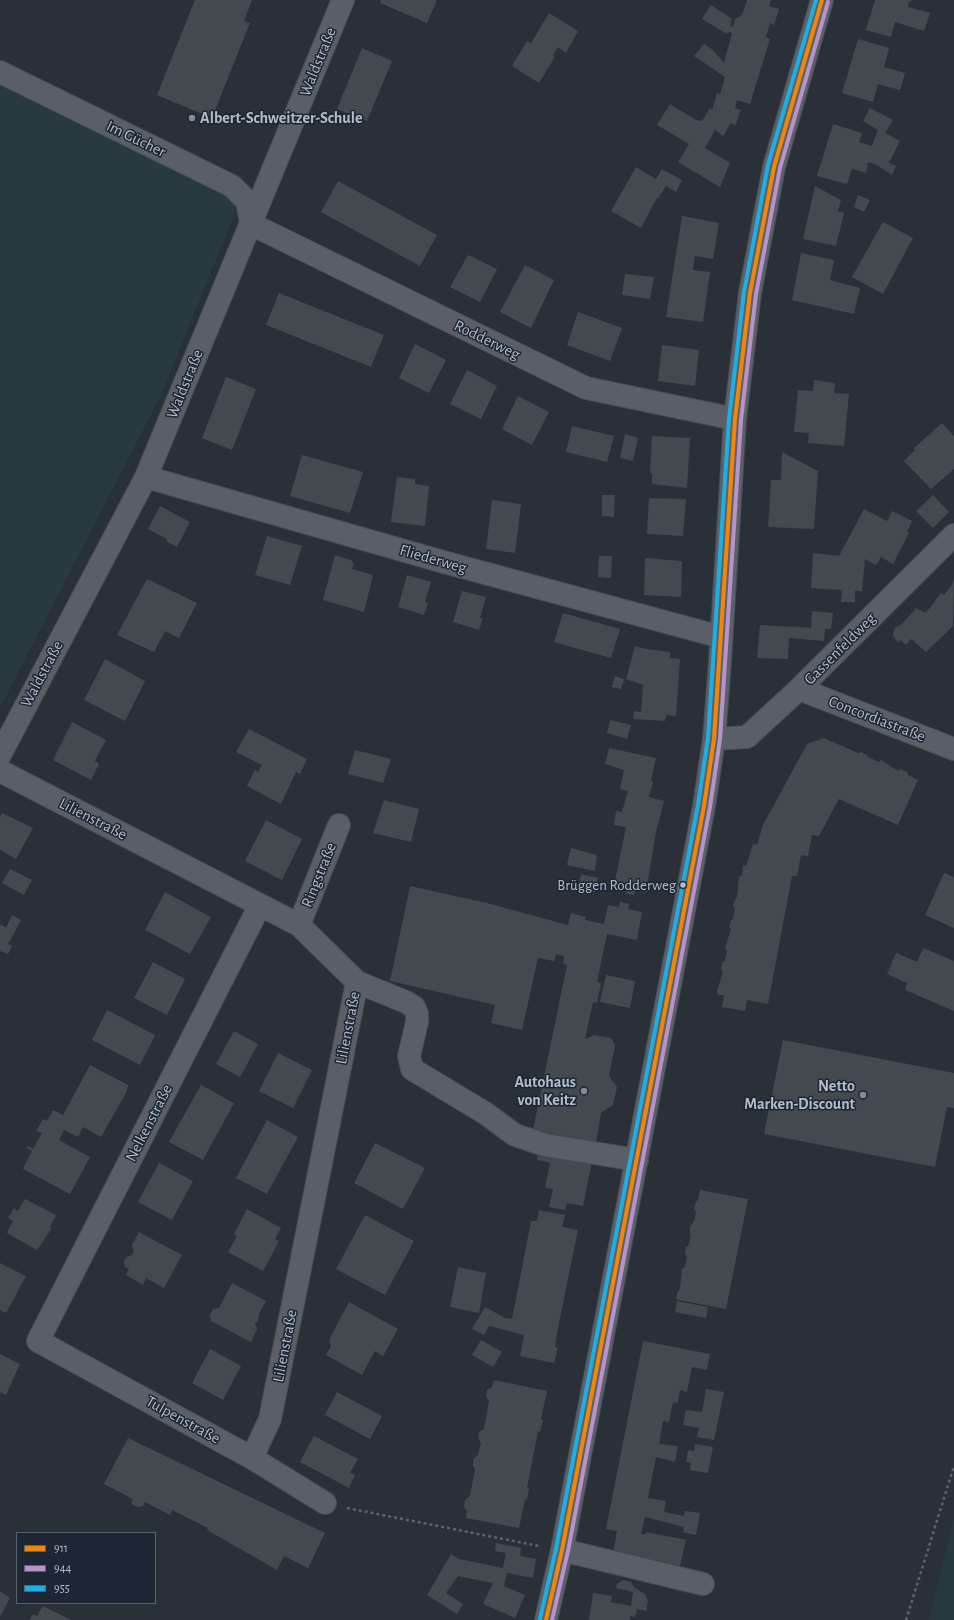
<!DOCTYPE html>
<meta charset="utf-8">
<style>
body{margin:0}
#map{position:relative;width:954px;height:1620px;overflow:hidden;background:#2a3038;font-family:"Alegreya Sans",sans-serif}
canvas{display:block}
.legend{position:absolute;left:16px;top:1532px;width:140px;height:72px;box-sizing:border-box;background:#1d2633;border:1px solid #59626f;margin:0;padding:5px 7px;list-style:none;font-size:12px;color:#b4bcc9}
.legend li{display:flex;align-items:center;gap:8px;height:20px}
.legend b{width:20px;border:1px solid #59626f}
</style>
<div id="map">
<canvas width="954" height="1620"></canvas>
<ul class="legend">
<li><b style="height:5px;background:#f08706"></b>911</li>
<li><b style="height:5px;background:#b792cd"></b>944</li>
<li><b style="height:5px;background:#1cafe6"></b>955</li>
</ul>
</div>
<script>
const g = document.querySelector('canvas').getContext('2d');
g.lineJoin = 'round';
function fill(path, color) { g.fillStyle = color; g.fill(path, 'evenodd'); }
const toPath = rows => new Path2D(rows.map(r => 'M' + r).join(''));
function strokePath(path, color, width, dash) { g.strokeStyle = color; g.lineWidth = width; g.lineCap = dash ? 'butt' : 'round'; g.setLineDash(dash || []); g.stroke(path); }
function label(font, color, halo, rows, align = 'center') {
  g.font = font + ' "Alegreya Sans",sans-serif'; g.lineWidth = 3; g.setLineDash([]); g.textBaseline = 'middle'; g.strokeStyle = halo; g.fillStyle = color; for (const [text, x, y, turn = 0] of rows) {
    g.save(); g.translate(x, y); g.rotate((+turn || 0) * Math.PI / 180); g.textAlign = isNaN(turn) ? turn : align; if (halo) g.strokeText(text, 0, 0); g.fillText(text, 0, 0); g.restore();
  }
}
fill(toPath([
 [0,82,223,190,234,203,235,213,161,395,0,708],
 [954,1518,954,1620,929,1620]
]), '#273a3e');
fill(toPath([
 [195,0,252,0,244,21,250,23,212,118,157,95],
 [381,0,437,0,427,23,380,3],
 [747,0,771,0,769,6,779,9,774,25,770,23,766,37,770,39,750,104,737,100,735,108,741,110,735,126,731,123,723,136,715,130,705,148,730,163,720,187,678,162,689,144,657,125,670,104,696,120,702,121,710,108,712,110,717,93,720,94,725,77,694,56,704,44,713,50,724,63,732,33,728,32,727,34,702,19,711,5,732,19,730,26,733,27,735,19,742,15],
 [875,0,913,0,909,2,908,7,930,13,924,31,895,22,891,37,866,30],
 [549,13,578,31,566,53,558,47,553,56,555,57,539,83,512,66,527,41,531,43],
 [858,39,889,48,884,67,905,73,900,90,878,84,873,102,842,93],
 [362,48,392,61,367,121,337,109],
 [870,108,893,120,885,133,900,141,889,163,896,166,892,175,877,165,868,162,866,173,852,169,847,184,817,176,833,124,862,133,859,142,872,146,878,130,863,121],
 [636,167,656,179,662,169,682,180,676,192,666,186,658,199,657,198,641,228,611,211],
 [338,181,437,235,420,266,321,212],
 [815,186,841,200,838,211,844,213,836,246,803,239],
 [858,195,870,200,864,212,854,207],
 [682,216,719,223,713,259,695,256,693,270,710,272,703,322,666,317],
 [883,222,913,238,883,294,852,277],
 [801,253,834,260,830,280,860,288,854,314,792,300],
 [468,255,497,269,480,302,450,287],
 [525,265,554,280,531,328,500,312],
 [625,274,654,277,650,299,622,295],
 [279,293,384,335,371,367,266,325],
 [578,312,622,328,610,361,567,345],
 [415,344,446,360,429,393,399,378],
 [662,345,699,350,695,386,658,381],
 [467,370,497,386,481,419,450,404],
 [226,377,256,389,232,450,202,438],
 [814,380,835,383,834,393,849,394,844,446,808,443,809,433,794,432,798,390,813,391],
 [518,396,549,412,532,445,502,429],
 [942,423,954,436,954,469,931,489,904,461,915,450,914,448],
 [572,426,614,436,607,462,566,452],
 [625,434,638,438,633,461,620,458],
 [652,436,690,438,687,488,652,484,652,473,650,473],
 [782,452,818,471,814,529,768,527,771,480,781,480],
 [302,455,363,472,350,513,290,496],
 [397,477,415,479,415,484,429,486,425,526,391,522],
 [602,495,615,495,614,517,602,516],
 [933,495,949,512,933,528,916,511],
 [649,498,686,499,683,536,647,534],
 [492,500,521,504,515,553,486,549],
 [160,506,190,522,177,547,166,541,167,539,148,529],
 [864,509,887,521,892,511,912,521,907,532,909,533,893,564,881,557,876,565,865,559,862,591,855,591,855,602,841,602,842,590,811,588,813,553,839,556],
 [267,536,302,546,290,585,255,575],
 [335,555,351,560,354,564,352,569,373,575,364,612,323,600],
 [599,556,612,556,611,578,598,577],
 [645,558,682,561,681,597,644,595],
 [407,575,431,582,425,602,428,603,424,615,398,607],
 [954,577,953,626,926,652,911,639,906,645,900,640,898,642,893,636,894,629,897,626,901,625,916,608,926,613,941,593,944,595,952,585],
 [147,579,197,603,179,638,165,631,154,652,117,635],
 [462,591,486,597,480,618,483,618,479,630,453,622],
 [812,611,833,613,831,629,825,629,824,641,789,638,788,659,757,658,760,625,811,628],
 [563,613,620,629,611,658,554,642],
 [635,646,646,649,670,652,670,658,680,659,676,716,666,715,665,721,633,719,634,711,641,712,643,685,626,679],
 [105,659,145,681,125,721,84,700],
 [615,676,624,679,621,689,612,687],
 [610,720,631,725,627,739,607,733],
 [72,722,106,740,95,761,99,764,91,780,53,760],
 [249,729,307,759,300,774,296,772,281,804,247,786,255,770,258,772,262,765,236,752],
 [824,738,858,753,861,752,867,755,868,757,879,762,881,760,898,771,900,769,907,772,908,775,918,780,898,825,839,799,819,836,812,835,808,856,801,855,797,876,792,876,768,1004,747,1000,745,1011,722,1007,724,995,718,995,717,991,723,972,721,970,722,963,725,961,727,950,725,948,731,929,729,927,731,920,733,919,735,908,733,906,735,899,737,897,739,877,742,875,743,865,746,866,753,844,757,845,763,825,807,744],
 [609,748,656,758,651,780,653,782,649,797,664,801,656,832,646,892,635,890,634,895,626,894,627,888,614,886,626,827,614,825,616,811,622,812,628,791,620,789,624,770,605,764],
 [355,750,391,759,383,783,348,774],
 [384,800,419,809,411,842,373,833],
 [2,813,33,828,16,859,0,850,0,817],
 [266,820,302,839,282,880,245,861],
 [571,848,597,855,595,871,567,865],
 [10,869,32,880,24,895,2,883],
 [944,873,954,877,954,928,925,915],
 [581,874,598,878,595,892,578,888],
 [410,886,487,903,568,925,571,913,586,917,585,920,604,924,608,905,619,907,620,902,629,904,628,909,642,912,637,940,607,934,597,982,601,983,597,1003,593,1002,585,1039,594,1035,611,1038,615,1045,609,1076,617,1087,613,1105,601,1113,596,1143,533,1130,567,965,563,964,564,956,556,954,554,961,538,958,522,1030,491,1023,495,1005,390,981],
 [165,892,211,917,190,954,145,930],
 [12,915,21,920,8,944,12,946,8,954,0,951,0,924,6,928],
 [923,948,954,961,954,1011,905,990,907,983,887,974,896,953,917,962],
 [153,962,185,979,167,1015,134,998],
 [606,975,635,981,630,1008,600,1002],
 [107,1010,155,1035,140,1065,92,1040],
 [234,1031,258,1044,240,1077,216,1064],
 [783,1040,954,1073,954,1108,947,1107,935,1167,764,1134],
 [278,1053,312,1070,293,1108,259,1091],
 [90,1065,128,1085,127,1091,101,1137,83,1127,78,1137,64,1130,59,1140,90,1157,70,1194,23,1169,32,1151,27,1148,28,1146,33,1149,42,1133,36,1131,43,1119,47,1121,53,1110,63,1115],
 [201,1085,234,1103,203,1160,169,1142],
 [267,1120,298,1137,267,1194,236,1178],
 [375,1143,425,1168,403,1209,354,1183],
 [538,1151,592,1162,583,1206,567,1203,565,1210,549,1207,553,1189,545,1188,550,1163,537,1160],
 [159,1163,193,1181,172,1220,138,1202],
 [700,1190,748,1199,726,1309,678,1300,676,1298,678,1291,680,1289,682,1269,685,1267,687,1256,685,1254,686,1247,689,1245,691,1234,690,1234,690,1226,694,1222,696,1212,694,1209,695,1203,698,1200],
 [25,1199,56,1215,50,1227,52,1228,37,1250,7,1233,13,1221,8,1218,14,1208,18,1211],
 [247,1209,281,1228,275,1239,279,1241,263,1271,228,1252,237,1236,234,1234],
 [539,1210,565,1215,562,1227,578,1230,558,1328,555,1347,558,1348,554,1363,520,1356,524,1335,489,1326,484,1335,472,1329,485,1307,505,1318,512,1319,531,1221,537,1221],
 [365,1215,414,1241,385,1295,336,1269],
 [139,1232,182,1255,164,1288,146,1278,143,1285,126,1275,129,1269,125,1267,124,1261,126,1257,132,1255,134,1251,132,1245],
 [0,1263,26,1276,6,1313,0,1310],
 [458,1267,486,1273,479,1313,450,1307],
 [232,1283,266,1301,259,1314,258,1322,255,1322,257,1329,251,1342,211,1321,210,1315,213,1309,219,1308],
 [677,1301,708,1307,706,1318,675,1312],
 [349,1302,398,1329,383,1356,375,1351,362,1375,326,1355,331,1346,329,1340],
 [481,1340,502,1352,493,1367,472,1355],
 [643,1341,710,1354,707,1370,692,1367,687,1392,680,1390,678,1403,673,1402,669,1422,663,1421,659,1444,678,1446,675,1462,656,1457,648,1498,666,1501,664,1512,684,1516,685,1511,700,1513,696,1535,683,1532,684,1527,645,1517,641,1534,646,1534,646,1532,686,1540,680,1566,613,1553,617,1531,606,1529],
 [210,1349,241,1366,223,1400,192,1383],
 [0,1354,20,1364,6,1395,0,1392],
 [494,1380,547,1391,541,1419,543,1420,540,1432,538,1431,527,1488,529,1488,527,1500,525,1499,519,1528,466,1518,467,1511,464,1507,465,1500,470,1496,475,1469,473,1466,473,1459,478,1455,481,1443,478,1438,479,1432,484,1429,489,1401,486,1397,487,1390,492,1387],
 [706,1389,724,1392,714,1440,697,1437,699,1428,683,1425,686,1410,702,1412],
 [337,1392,382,1416,370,1439,325,1415],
 [314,1436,358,1459,350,1473,355,1475,349,1488,300,1462],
 [128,1438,325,1533,308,1568,284,1556,277,1570,207,1530,208,1528,172,1510,170,1515,145,1502,143,1506,138,1507,131,1504,133,1499,104,1484],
 [695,1444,713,1447,708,1473,690,1470,691,1463,686,1462,688,1450,694,1451],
 [496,1543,521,1548,520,1556,536,1559,533,1578,507,1573,504,1586,525,1595,515,1618,483,1604,493,1583,458,1576,446,1593,463,1604,457,1614,427,1595,451,1554,459,1559,503,1568,506,1553,495,1551],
 [623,1580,631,1582,635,1588,645,1594,648,1601,646,1611,637,1609,635,1617,630,1616,630,1620,589,1620,593,1593,612,1596,611,1602,631,1606,633,1592,616,1588,617,1584],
 [0,1591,10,1598,0,1617],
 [43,1606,71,1620,29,1620,33,1614,37,1616]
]), '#444950');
const minor = toPath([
 [0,72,232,186,247,201,251,224,586,388,735,419],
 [146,477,440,561,721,637],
 [799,689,954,749],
 [714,739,747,737,799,689,954,535],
 [0,755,146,477,343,0],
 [0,771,299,925,357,982,406,1002,414,1007,417,1014,417,1022,409,1056,412,1069,485,1113,515,1135,545,1145,637,1160],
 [260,905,38,1341,252,1458,325,1503],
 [299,925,339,825],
 [252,1458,270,1419,357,982],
 [562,1550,703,1584]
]);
const major = toPath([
 [546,1620,562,1550,704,806,714,739,720,661,735,419,750,293,774,167,822,0]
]);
strokePath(minor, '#484c53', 24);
strokePath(major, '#484c55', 24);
strokePath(toPath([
 [347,1508,539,1546],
 [906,1620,954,1466]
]), '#5d636a', 2.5, [3, 3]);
strokePath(minor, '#5a5e66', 22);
strokePath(major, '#5c6168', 22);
strokePath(toPath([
 [546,1620,562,1550,704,806,714,739,735,419,750,293,774,167,822,0]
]), '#f08706', 4);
strokePath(toPath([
 [552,1620,568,1551,710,807,720,739,741,420,756,294,780,168,828,2]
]), '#b792cd', 4);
strokePath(toPath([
 [540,1619,556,1549,698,805,708,738,729,419,744,292,768,165,816,0]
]), '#1cafe6', 4);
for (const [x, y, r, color] of [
 [192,118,4,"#848b96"],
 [683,885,3.5,"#b4bcc9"],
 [584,1091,4,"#848b96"],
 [863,1095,4,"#848b96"]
]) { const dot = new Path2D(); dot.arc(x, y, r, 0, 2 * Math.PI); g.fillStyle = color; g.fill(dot); strokePath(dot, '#1d2633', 1.5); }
label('15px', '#b4bcc9', '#1d2633', [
 ["Brüggen Rodderweg",676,885]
], 'right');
label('16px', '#b4bcc9', '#1d2633', [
 ["Waldstraße",318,62,-68],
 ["Im Gücher",136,139,26],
 ["Rodderweg",487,340,26],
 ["Waldstraße",185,384,-68],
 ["Fliederweg",433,559,16],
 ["Gassenfeldweg",840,649,-45],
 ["Waldstraße",42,674,-62],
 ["Concordiastraße",877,719,21],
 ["Lilienstraße",93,819,27],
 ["Ringstraße",319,875,-68],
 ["Lilienstraße",348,1028,-79],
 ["Nelkenstraße",149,1123,-63],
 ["Lilienstraße",285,1346,-79],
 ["Tulpenstraße",183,1420,29]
]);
label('bold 16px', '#b4bcc9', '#1d2633', [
 ["Albert-Schweitzer-Schule",200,118,"left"],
 ["Autohaus",576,1082],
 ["von Keitz",576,1100],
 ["Netto",855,1086],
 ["Marken-Discount",855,1104]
], 'right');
</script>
